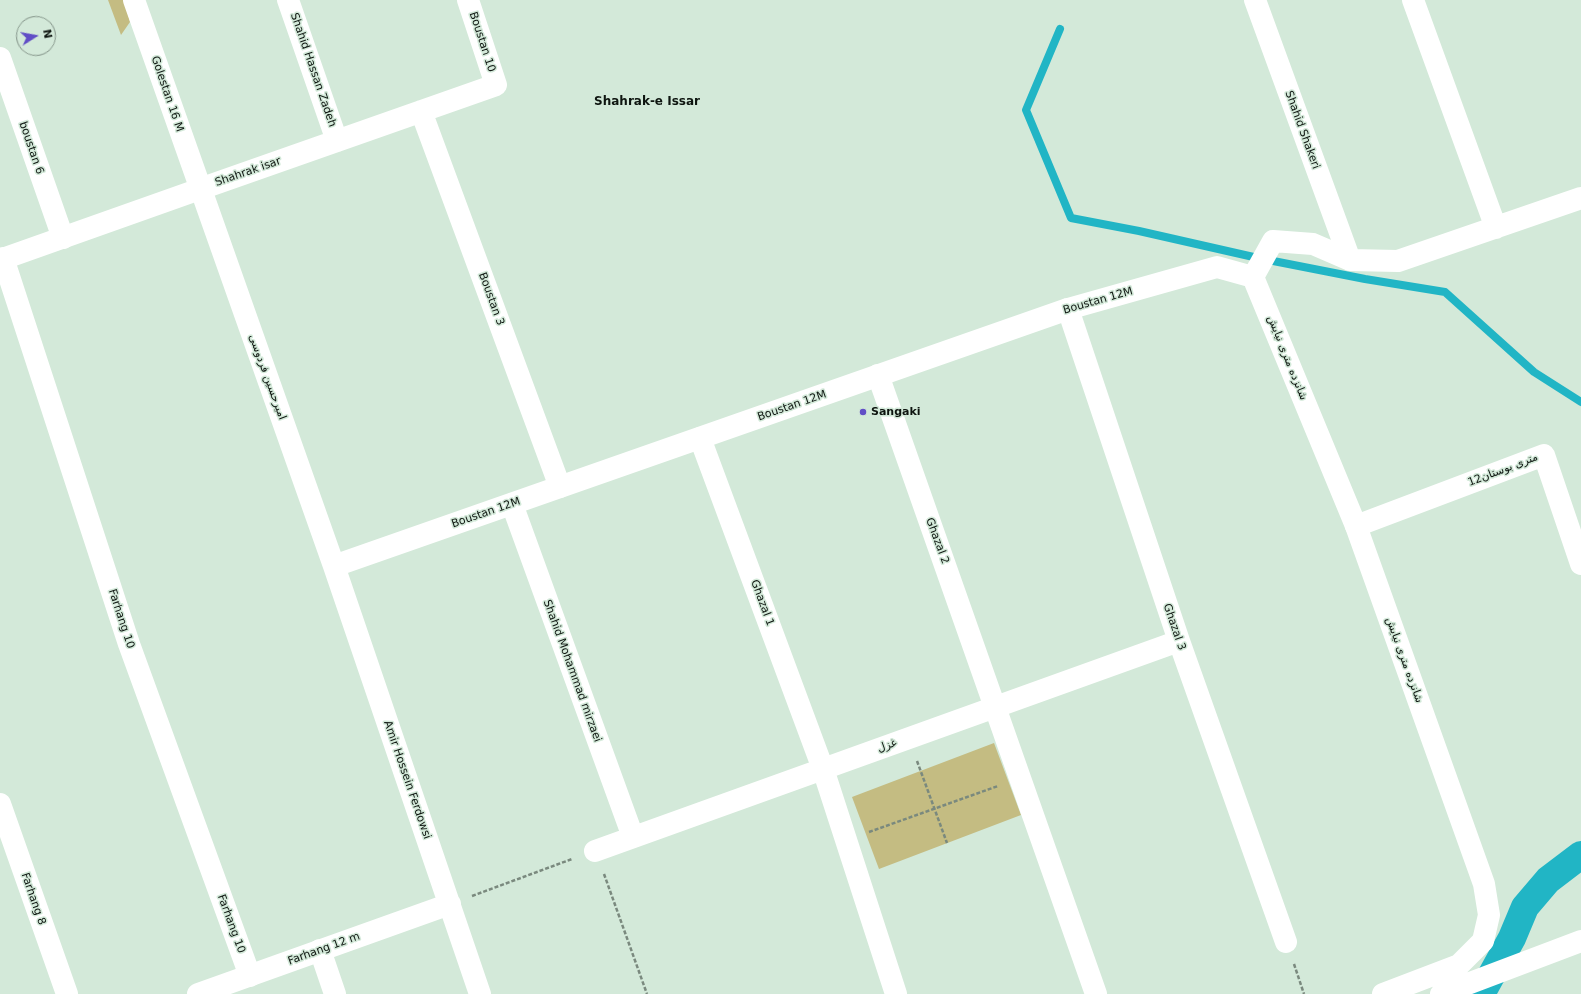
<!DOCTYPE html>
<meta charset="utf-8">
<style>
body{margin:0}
#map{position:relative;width:1581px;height:994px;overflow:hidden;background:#d3e9d9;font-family:"DejaVu Sans",sans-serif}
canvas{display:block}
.north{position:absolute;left:16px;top:16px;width:40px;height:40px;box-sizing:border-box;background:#d3e9d9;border:1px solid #849489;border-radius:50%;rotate:79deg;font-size:11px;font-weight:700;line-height:16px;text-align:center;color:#0e1510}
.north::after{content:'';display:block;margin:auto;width:14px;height:18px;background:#614ec6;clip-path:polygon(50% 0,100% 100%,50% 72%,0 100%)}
</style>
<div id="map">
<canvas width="1581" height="994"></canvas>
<div class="north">N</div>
</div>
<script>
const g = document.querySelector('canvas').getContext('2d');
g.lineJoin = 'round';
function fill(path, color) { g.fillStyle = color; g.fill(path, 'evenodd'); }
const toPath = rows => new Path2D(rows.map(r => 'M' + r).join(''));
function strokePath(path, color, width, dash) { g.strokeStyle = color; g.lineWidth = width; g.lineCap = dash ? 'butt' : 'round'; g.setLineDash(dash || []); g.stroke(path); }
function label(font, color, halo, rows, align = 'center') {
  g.font = font + ' "DejaVu Sans",Vazirmatn,sans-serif'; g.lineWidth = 3; g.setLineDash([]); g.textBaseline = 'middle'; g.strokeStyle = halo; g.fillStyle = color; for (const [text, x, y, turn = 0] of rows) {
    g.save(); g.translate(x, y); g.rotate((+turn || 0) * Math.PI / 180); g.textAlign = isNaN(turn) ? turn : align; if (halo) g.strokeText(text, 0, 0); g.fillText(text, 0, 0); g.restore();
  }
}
fill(toPath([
 [108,0,125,0,130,22,121,35],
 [994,743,1021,815,879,869,852,797]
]), '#c4bc82');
strokePath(toPath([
 [1060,29,1026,110,1071,218,1139,231,1258,258,1365,279,1445,292,1534,372,1581,402]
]), '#21b5c5', 8);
strokePath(toPath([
 [1481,994,1512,938,1525,907,1548,880,1581,855]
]), '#21b5c5', 28);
strokePath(toPath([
 [917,761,947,843],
 [869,832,998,786],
 [604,874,647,994],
 [472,896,572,859],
 [1294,964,1304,994]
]), '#7a897e', 2.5, [4, 2]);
strokePath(toPath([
 [288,0,337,141],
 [1255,0,1350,260],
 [1413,0,1496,228],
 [0,58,63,238],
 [421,111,560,487],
 [200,189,496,85,468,0],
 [3,258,129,644,250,976],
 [1253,277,1273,241,1313,244,1350,260,1398,261,1581,198],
 [1068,309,1179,641,1286,942],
 [878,375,1096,994],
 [700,438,823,769,896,994],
 [512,504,633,837],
 [1356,526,1544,455,1581,564],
 [0,804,67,994],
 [595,851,1179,641],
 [320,950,335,994]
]), '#fff', 22);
strokePath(toPath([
 [134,0,334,566,480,994],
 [0,260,200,189],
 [334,566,1068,309,1217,267,1253,277,1356,526,1484,884,1489,915,1483,941,1459,965,1383,994],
 [198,994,450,904],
 [1441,994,1581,941]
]), '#fff', 22);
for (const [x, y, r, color] of [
 [863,412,4,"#614ec6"]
]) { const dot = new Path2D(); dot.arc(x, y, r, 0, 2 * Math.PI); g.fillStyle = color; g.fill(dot); strokePath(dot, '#d3e9d9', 1.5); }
label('11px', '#0e1510', '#d3e9d9', [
 ["Boustan 10",482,42,72],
 ["Shahid Hassan Zadeh",313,70,71],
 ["Golestan 16 M",167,94,71],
 ["Shahid Shakeri",1302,130,70],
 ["boustan 6",31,148,71],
 ["Shahrak isar",248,172,-19],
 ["Boustan 3",491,299,70],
 ["Boustan 12M",1098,301,-16],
 ["شانزده متری نیایش",1287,358,68],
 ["امیرحسین فردوسی",267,377,70],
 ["Boustan 12M",792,406,-19],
 ["12متری بوستان",1503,470,-21],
 ["Boustan 12M",486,513,-19],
 ["Ghazal 2",937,541,70],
 ["Ghazal 1",762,603,70],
 ["Farhang 10",121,619,72],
 ["Ghazal 3",1174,627,71],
 ["شانزده متری نیایش",1404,660,70],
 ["Shahid Mohammad mirzaei",572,671,70],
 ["غزل",887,746,-20],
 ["Amir Hossein Ferdowsi",407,780,71],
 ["Farhang 8",33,899,71],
 ["Farhang 10",231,924,70],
 ["Farhang 12 m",324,949,-20]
]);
label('bold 11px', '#0e1510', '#d3e9d9', [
 ["Sangaki",871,412]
], 'left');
label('bold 12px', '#0e1510', '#d3e9d9', [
 ["Shahrak-e Issar",647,102]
]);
</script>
